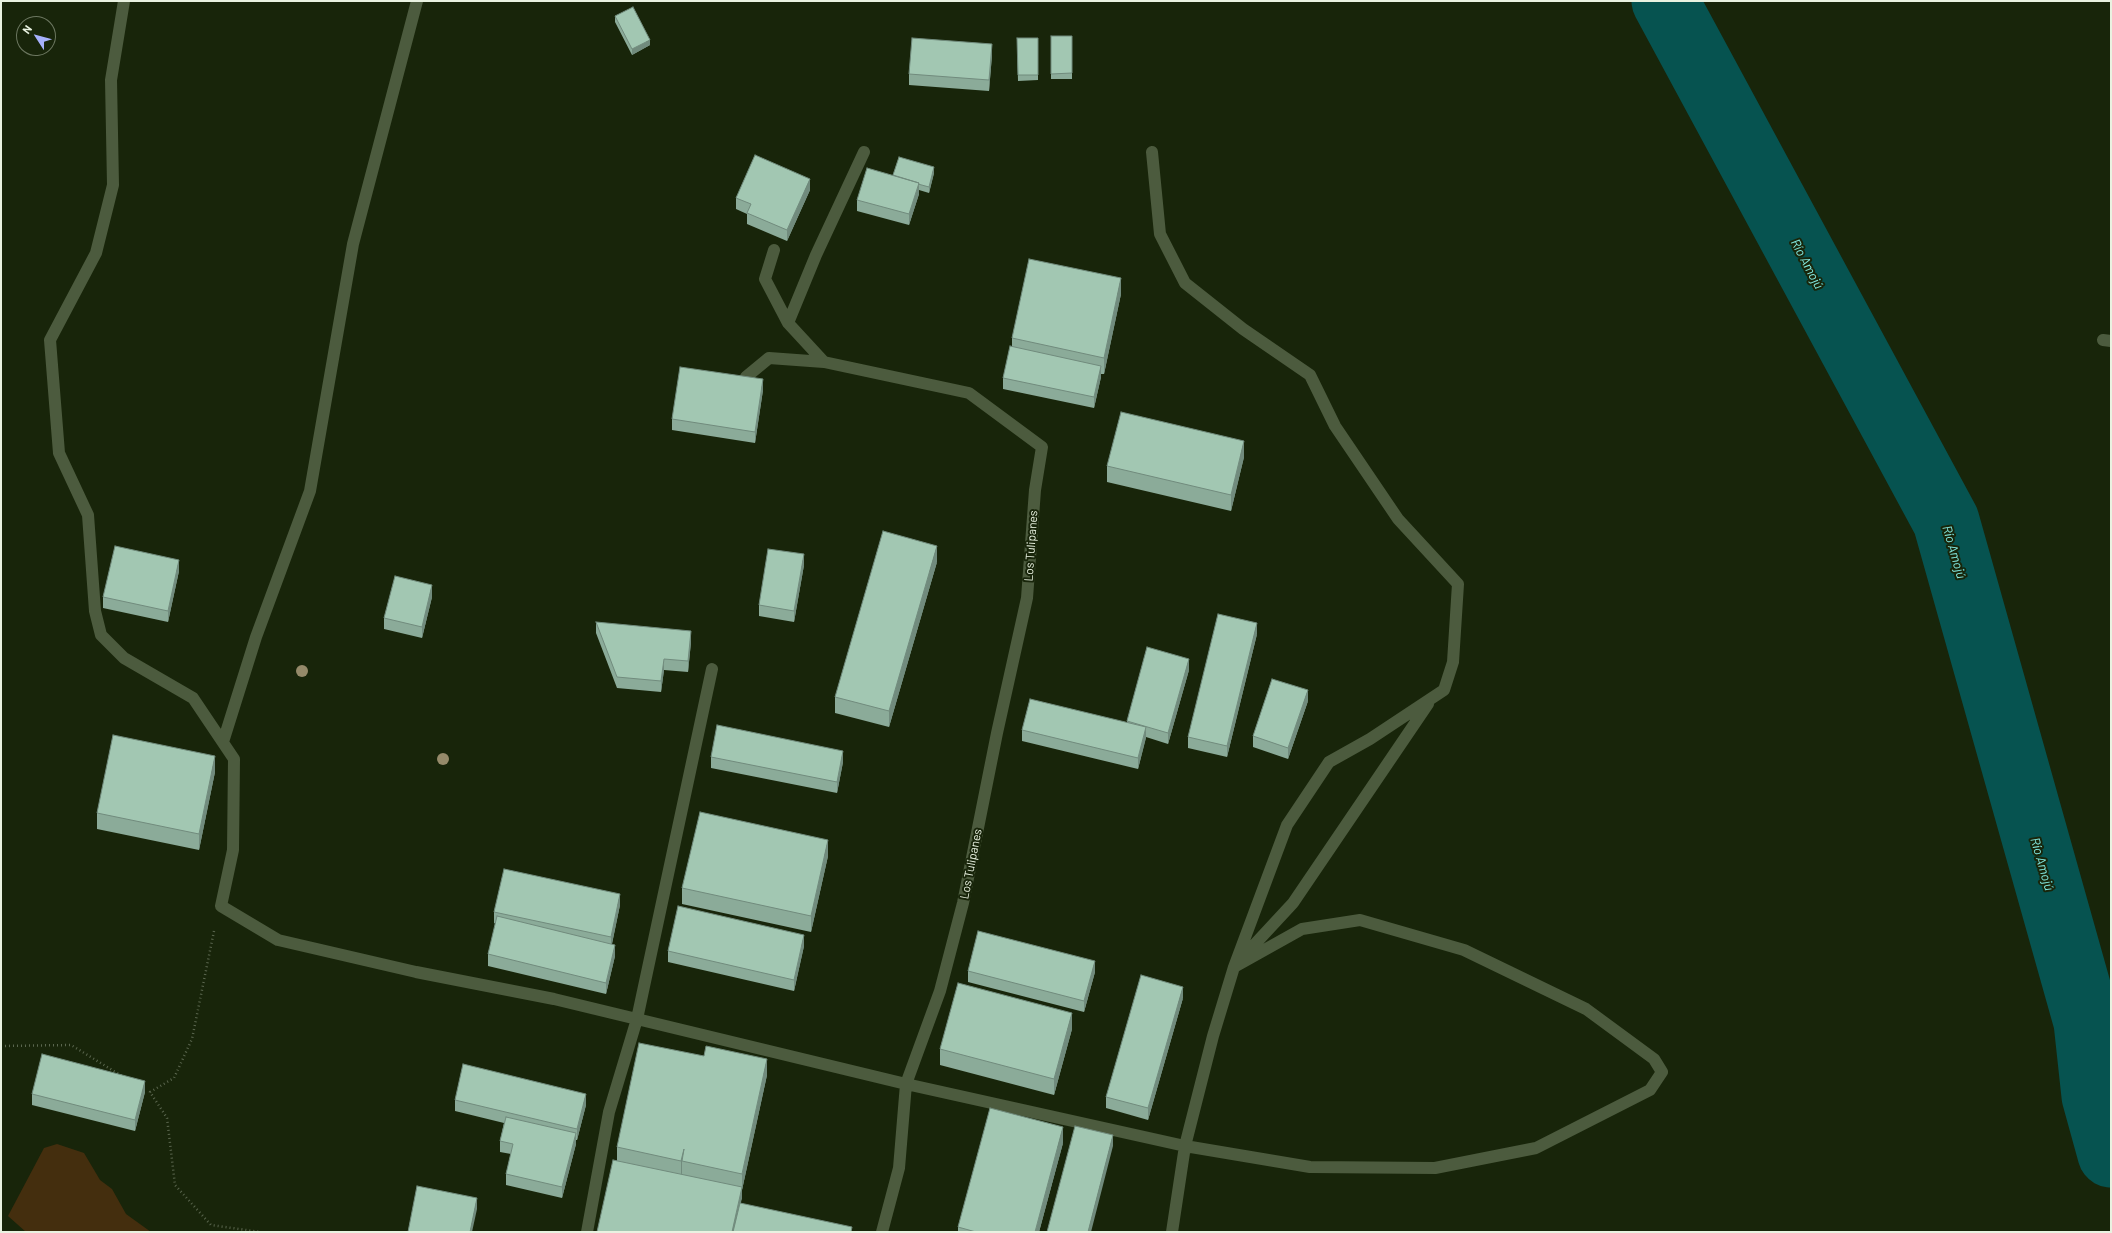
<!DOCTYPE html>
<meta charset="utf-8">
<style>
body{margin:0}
#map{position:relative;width:2112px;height:1233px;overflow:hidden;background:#18250a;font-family:Barlow,sans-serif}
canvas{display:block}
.frame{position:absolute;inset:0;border:2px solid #e9f2e1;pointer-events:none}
.north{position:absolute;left:16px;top:16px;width:40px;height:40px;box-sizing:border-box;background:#18250a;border:1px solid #6c7760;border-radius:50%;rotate:306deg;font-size:11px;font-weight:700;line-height:16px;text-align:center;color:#e9f2e1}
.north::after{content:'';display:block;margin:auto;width:14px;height:18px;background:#a6b1fc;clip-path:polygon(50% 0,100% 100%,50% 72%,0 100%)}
</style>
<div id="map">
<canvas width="2112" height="1233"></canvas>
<div class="frame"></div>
<div class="north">N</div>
</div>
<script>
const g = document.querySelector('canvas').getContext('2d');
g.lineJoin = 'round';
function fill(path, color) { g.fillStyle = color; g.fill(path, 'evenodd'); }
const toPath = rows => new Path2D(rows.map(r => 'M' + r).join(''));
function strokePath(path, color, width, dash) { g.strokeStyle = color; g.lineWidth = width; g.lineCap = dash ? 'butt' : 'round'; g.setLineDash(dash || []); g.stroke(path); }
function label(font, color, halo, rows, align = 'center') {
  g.font = font + ' Barlow,sans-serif'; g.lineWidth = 4; g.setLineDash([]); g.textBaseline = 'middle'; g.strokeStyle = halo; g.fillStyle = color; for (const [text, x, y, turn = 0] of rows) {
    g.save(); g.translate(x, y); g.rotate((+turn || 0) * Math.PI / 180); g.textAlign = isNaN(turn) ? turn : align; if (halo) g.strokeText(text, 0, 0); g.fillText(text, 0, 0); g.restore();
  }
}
fill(toPath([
 [57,1144,84,1153,100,1180,112,1189,126,1214,151,1232,26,1232,8,1216,44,1148]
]), '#442e0e');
strokePath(toPath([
 [1665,1,1946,521,2087,1022,2095,1096,2111,1154]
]), '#065350', 67);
strokePath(toPath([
 [214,931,192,1039,174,1078,150,1092,167,1118,175,1185,211,1225,260,1232],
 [1,1046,71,1045,122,1076]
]), '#5a664e', 2.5, [1, 3]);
strokePath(toPath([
 [124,1,111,80,113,185,96,253,50,340,59,453,88,515,95,611,101,635,124,658,193,698,234,759,233,850,221,906,278,940,416,972,554,999,906,1084,1185,1146,1310,1167,1435,1168,1536,1148,1650,1090,1662,1072,1654,1059,1586,1009,1464,950,1360,920,1302,929,1234,967],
 [1152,152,1160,234,1185,283,1243,329,1310,375,1335,426,1398,519,1458,584,1453,662,1444,690,1370,739,1329,762,1287,825,1234,967,1213,1036,1185,1146,1172,1232],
 [774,250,765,279,788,323,824,362],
 [788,323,816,255,864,152],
 [2103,340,2111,341],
 [746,377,769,358,824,362,969,393,1042,447,1035,490,1027,598,997,733,963,903,940,991,906,1084,899,1168,882,1232],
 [223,742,256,637,310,491,353,244,417,1],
 [1242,958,1293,903,1428,704],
 [587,1232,609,1112,637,1019,712,669]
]), '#4c5b3e', 12);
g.fillStyle = '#958a6a';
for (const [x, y] of [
 [302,671],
 [443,759]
]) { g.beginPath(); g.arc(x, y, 6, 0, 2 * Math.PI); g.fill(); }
fill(toPath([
 [615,16,650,45,632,55,615,22],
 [1051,36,1072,36,1072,79,1051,79],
 [1017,38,1038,38,1038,80,1018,81],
 [992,55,989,91,909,85,909,74],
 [934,173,929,193,919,190,919,194,909,225,857,211,857,200,893,175],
 [810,190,787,241,747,224,747,214,736,209,736,198],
 [1121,294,1104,374,1101,374,1101,377,1094,408,1003,389,1003,378,1012,347,1012,338],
 [763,390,755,443,672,430,672,419],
 [1244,457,1231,511,1107,482,1107,466],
 [937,562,889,727,835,713,835,697],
 [804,565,794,622,759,616,759,605],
 [179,571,168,622,103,608,103,597],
 [432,597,422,638,384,629,384,618],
 [596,622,691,642,688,672,664,670,661,692,617,688,596,633],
 [1257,634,1227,757,1188,748,1188,737],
 [1189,670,1168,744,1146,737,1138,769,1022,741,1022,730,1127,723,1127,721],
 [1308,701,1288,759,1253,747,1253,736],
 [711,757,843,762,837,793,711,768],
 [215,772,199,850,97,829,97,813],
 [828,856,811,932,682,904,682,888],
 [620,905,612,944,615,956,606,994,488,966,488,954,496,924,494,923,494,912],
 [804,946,794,991,668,962,668,951],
 [968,971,1095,972,1084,1012,968,982],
 [1183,998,1148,1120,1106,1108,1106,1097],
 [1072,1029,1054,1095,940,1065,940,1049],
 [704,1056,767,1075,742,1190,742,1198,740,1203,852,1232,597,1232,617,1160,617,1147],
 [145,1092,135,1131,32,1105,32,1094],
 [455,1100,586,1105,577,1140,576,1140,576,1144,562,1198,506,1185,506,1174,511,1154,500,1152,500,1141,504,1123,455,1111],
 [1063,1143,1039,1232,958,1232,958,1227]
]), '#8bab99');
fill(toPath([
 [650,40,650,45,632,55,632,49],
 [992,44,992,55,989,91,989,80],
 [934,167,934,173,929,193,929,187],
 [810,179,810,190,787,241,787,230],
 [919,183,919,194,909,225,909,214],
 [1121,278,1121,294,1104,374,1104,358],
 [1101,366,1101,377,1094,408,1094,397],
 [763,379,763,390,755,443,755,432],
 [1244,441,1244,457,1231,511,1231,495],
 [937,546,937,562,889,727,889,711],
 [804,554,804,565,794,622,794,611],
 [179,560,179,571,168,622,168,611],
 [432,585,432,597,422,638,422,627],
 [1257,623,1257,634,1227,757,1227,746],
 [691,631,691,642,688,672,688,661],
 [664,659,664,670,661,692,661,681],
 [1189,659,1189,670,1168,744,1168,733],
 [1308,690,1308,701,1288,759,1288,748],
 [1146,727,1146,738,1138,769,1138,758],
 [843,751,843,762,837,793,837,782],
 [215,756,215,772,199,850,199,834],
 [828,840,828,856,811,932,811,916],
 [620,894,620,905,611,948,611,937],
 [804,935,804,946,794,991,794,980],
 [615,945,615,956,606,994,606,983],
 [1095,961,1095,972,1084,1012,1084,1001],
 [1183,987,1183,998,1148,1120,1148,1108],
 [1072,1013,1072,1029,1054,1095,1054,1079],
 [767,1059,767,1075,742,1190,742,1174],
 [145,1081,145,1092,135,1131,135,1120],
 [586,1094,586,1105,577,1140,577,1129],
 [1063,1127,1063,1143,1039,1232,1035,1232],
 [576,1133,576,1144,562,1198,562,1187],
 [1113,1135,1113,1146,1091,1232,1088,1232],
 [684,1149,682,1161,682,1173,681,1177,681,1161],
 [742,1187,742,1198,734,1232,732,1232],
 [477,1198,477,1209,472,1232,470,1232]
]), '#718b7d');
const building = toPath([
 [633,7,650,40,632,49,615,16,633,7],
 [1051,36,1072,36,1072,73,1051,74,1051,36],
 [912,38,992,44,989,80,909,74,912,38],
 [1017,38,1038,38,1038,75,1018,75,1017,38],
 [755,155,810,179,787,230,747,213,751,204,736,198,755,155],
 [899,157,934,167,929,187,918,184,919,183,893,175,899,157],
 [867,168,919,183,909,214,857,200,867,168],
 [1029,259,1121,278,1104,358,1012,338,1029,259],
 [1010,346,1101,366,1094,397,1003,378,1010,346],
 [680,367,763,379,755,432,672,419,680,367],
 [1121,412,1244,441,1231,495,1107,466,1121,412],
 [883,531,937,546,889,711,835,697,883,531],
 [115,546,179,560,168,611,103,597,115,546],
 [768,549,804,554,794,611,759,605,768,549],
 [395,576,432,585,422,627,384,618,395,576],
 [1218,614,1257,623,1227,746,1188,737,1218,614],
 [596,622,691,631,688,661,664,659,661,681,617,677,596,622],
 [1147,647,1189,659,1168,733,1127,721,1147,647],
 [1272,679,1308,690,1288,748,1253,736,1272,679],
 [1030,699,1146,727,1138,758,1022,730,1030,699],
 [717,725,843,751,837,782,711,757,717,725],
 [113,735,215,756,199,834,97,813,113,735],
 [700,812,828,840,811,916,682,888,700,812],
 [504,869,620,894,611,937,494,912,504,869],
 [678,906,804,935,794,980,668,951,678,906],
 [497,916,615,945,606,983,488,954,497,916],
 [978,931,1095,961,1084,1001,968,971,978,931],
 [1141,975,1183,987,1148,1108,1106,1097,1141,975],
 [958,983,1072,1013,1054,1079,940,1049,958,983],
 [639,1043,704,1056,706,1046,767,1059,742,1174,682,1161,684,1149,681,1161,617,1147,639,1043],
 [42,1054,145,1081,135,1120,32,1094,42,1054],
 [463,1064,586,1094,577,1129,455,1100,463,1064],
 [990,1108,1063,1127,1035,1232,976,1232,958,1227,990,1108],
 [506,1117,576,1133,562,1187,506,1174,513,1144,500,1141,506,1117],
 [1075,1126,1113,1135,1088,1232,1047,1232,1075,1126],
 [613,1160,742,1187,732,1232,597,1232,613,1160],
 [417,1186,477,1198,470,1232,408,1232,417,1186],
 [740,1203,852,1227,851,1232,733,1232,740,1203]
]);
fill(building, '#a2c7b2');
strokePath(building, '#718b7d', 1);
label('12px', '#e9f2e1', '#18250a', [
 ["Los Tulipanes",1031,546,-86],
 ["Los Tulipanes",971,864,-79]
]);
label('italic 13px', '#83eae2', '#18250a', [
 ["Río Amojú",1807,264,62],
 ["Río Amojú",1954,552,74],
 ["Río Amojú",2042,864,74]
]);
</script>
